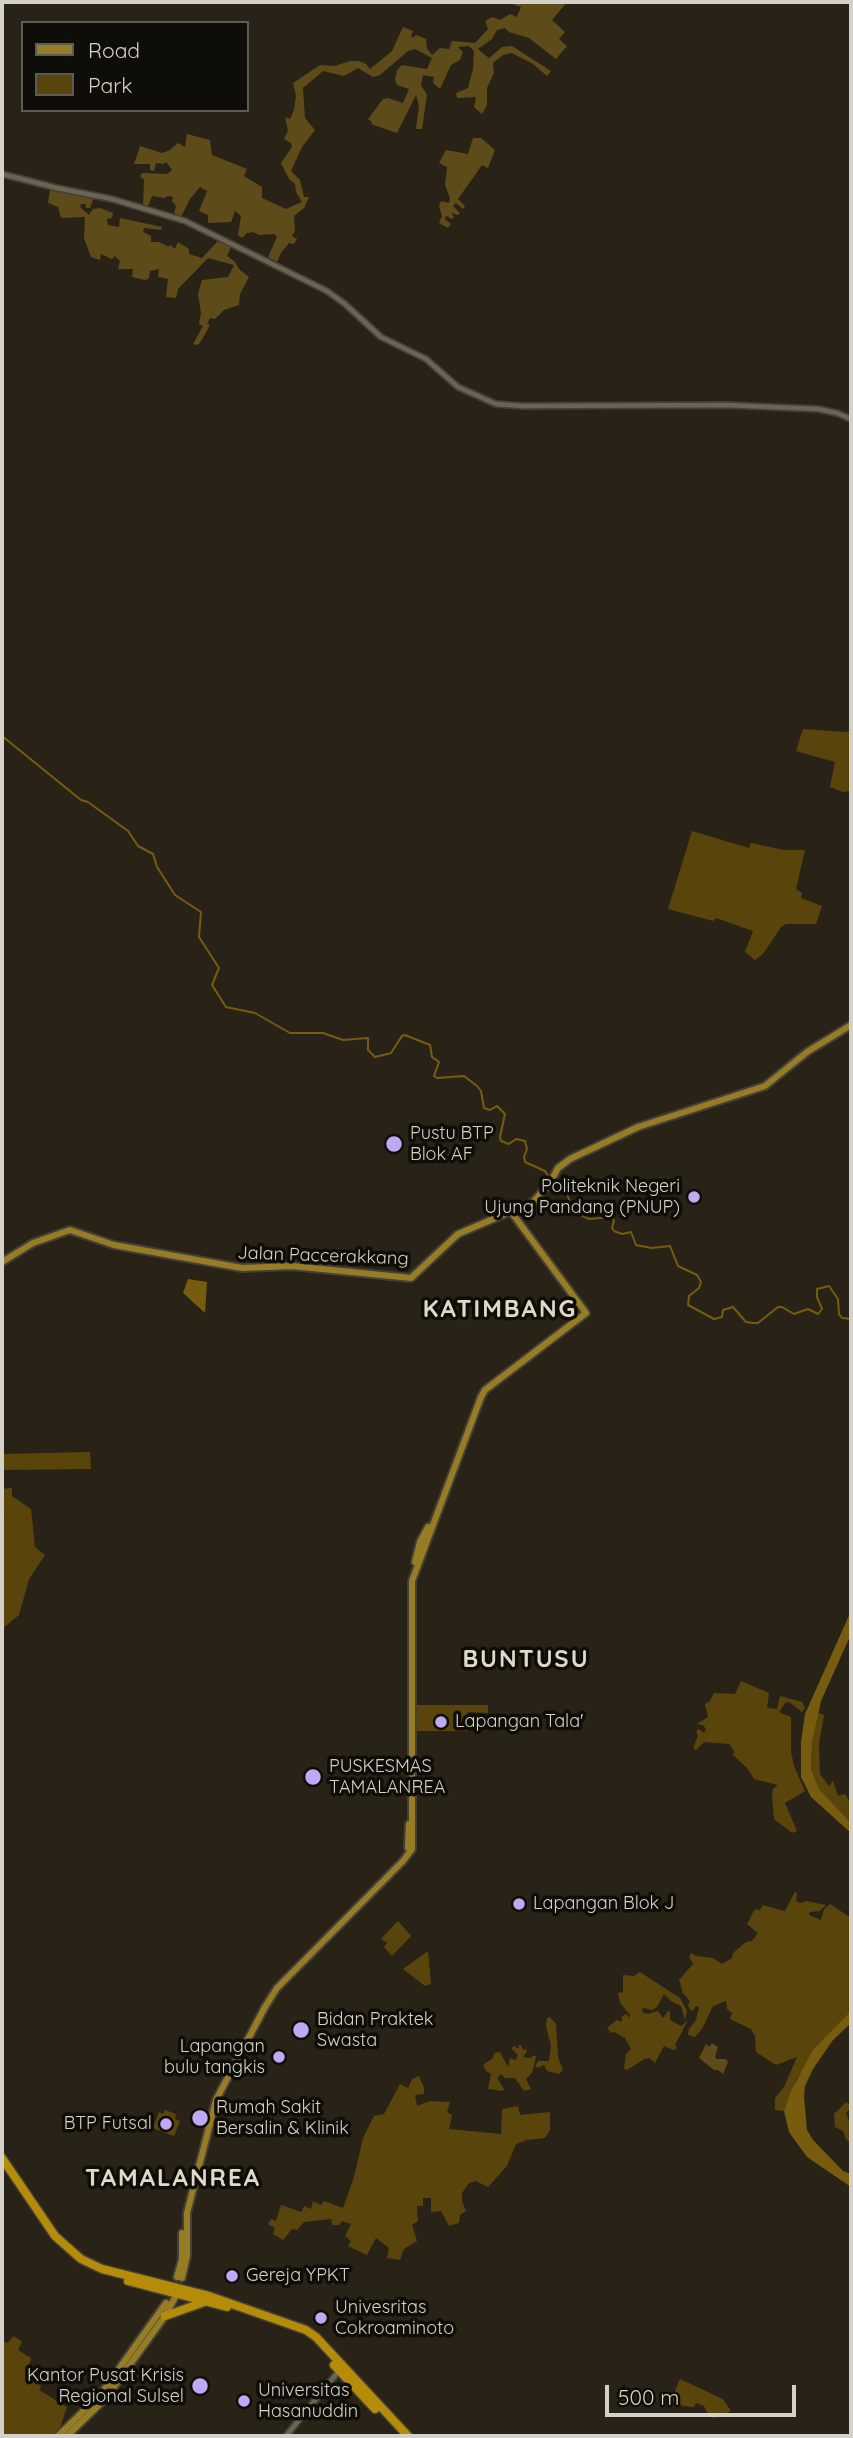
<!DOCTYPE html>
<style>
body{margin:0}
#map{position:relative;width:853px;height:2438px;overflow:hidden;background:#292317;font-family:Quicksand,sans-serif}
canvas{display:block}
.frame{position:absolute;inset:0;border:4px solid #d4d1c9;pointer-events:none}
.legend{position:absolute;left:21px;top:21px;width:228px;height:91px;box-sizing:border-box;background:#0f0d08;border:2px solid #5e5b55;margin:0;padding:9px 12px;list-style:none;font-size:21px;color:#d4d1c9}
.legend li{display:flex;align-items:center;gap:14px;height:35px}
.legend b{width:35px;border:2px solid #5e5b55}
.scale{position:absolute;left:605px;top:2385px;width:191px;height:32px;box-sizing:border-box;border:4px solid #d4d1c9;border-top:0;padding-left:9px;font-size:21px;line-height:24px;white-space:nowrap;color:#d4d1c9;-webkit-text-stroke:5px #0f0d08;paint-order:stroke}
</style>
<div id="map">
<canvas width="853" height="2438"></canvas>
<div class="frame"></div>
<ul class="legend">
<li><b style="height:9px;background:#977c26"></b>Road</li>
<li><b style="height:19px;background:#59450c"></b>Park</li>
</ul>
<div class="scale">500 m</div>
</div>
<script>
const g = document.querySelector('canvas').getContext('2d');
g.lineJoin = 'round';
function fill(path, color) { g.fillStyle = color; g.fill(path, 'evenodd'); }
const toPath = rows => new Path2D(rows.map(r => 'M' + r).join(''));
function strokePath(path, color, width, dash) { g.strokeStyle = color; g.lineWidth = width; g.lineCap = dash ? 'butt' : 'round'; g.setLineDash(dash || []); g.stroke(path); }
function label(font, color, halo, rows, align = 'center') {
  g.font = font + ' Quicksand,sans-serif'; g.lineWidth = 7; g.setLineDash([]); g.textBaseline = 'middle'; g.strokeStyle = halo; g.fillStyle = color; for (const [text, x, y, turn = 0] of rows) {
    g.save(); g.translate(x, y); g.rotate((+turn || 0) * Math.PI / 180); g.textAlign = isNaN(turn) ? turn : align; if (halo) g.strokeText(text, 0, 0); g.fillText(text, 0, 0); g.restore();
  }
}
fill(toPath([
 [803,729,846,732,851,730,851,791,843,792,830,787,835,762,796,751],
 [692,831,749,848,751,843,784,850,805,850,796,889,802,893,801,898,822,906,816,924,786,924,781,927,763,954,755,960,745,952,753,931,716,918,713,921,668,909],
 [90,1452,91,1469,2,1470,2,1454],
 [12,1488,12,1496,31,1509,35,1547,45,1555,29,1579,19,1615,2,1629,2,1517,5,1513,2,1511,2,1489],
 [741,1681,769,1693,767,1708,777,1709,780,1696,802,1702,805,1708,802,1712,789,1702,785,1703,779,1712,791,1717,791,1752,794,1766,805,1791,785,1803,797,1831,792,1833,774,1819,772,1795,773,1789,778,1785,754,1779,747,1768,733,1755,734,1751,729,1744,704,1742,696,1750,693,1748,698,1736,696,1731,699,1729,704,1733,706,1729,703,1725,697,1724,708,1717,705,1704,710,1701,714,1693,735,1694],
 [414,1705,488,1705,488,1713,468,1712,468,1731,414,1731],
 [818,1713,824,1715,819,1744,820,1774,829,1786,833,1781,838,1796,845,1794,851,1804,851,1823,819,1789,811,1770,812,1743],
 [795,1892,797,1893,796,1901,801,1903,806,1901,826,1905,820,1911,810,1912,809,1915,821,1920,824,1909,830,1904,851,1918,851,2011,797,2078,784,2111,775,2110,775,2098,784,2087,797,2057,776,2065,756,2052,755,2036,751,2029,730,2019,732,2013,727,2009,726,2001,713,2006,702,2029,695,2037,688,2035,689,2029,696,2020,699,2007,696,2006,693,2011,689,2008,688,2005,690,2001,683,1993,679,1980,693,1964,689,1957,691,1953,696,1956,713,1958,722,1964,732,1958,733,1953,746,1942,752,1941,758,1933,747,1924,755,1909,760,1910,763,1905,785,1911],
 [398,1921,411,1936,392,1956,384,1947,387,1943,381,1939],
 [428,1951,431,1984,425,1986,403,1969],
 [640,1972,680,1998,687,2011,685,2020,681,2006,671,2001,664,1994,657,2007,652,2010,643,2008,642,2012,648,2014,658,2011,663,2018,668,2011,670,2012,670,2020,681,2026,688,2020,675,2045,677,2048,674,2050,664,2046,655,2063,649,2058,644,2059,627,2070,624,2069,626,2054,631,2049,625,2038,614,2032,611,2033,607,2028,617,2020,622,2022,622,2016,626,2014,630,2018,630,2015,620,2003,618,1993,623,1992,623,1975,634,1976],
 [550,2017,556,2024,558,2057,563,2070,559,2074,547,2071,544,2065,538,2068,535,2066,538,2061,549,2061,551,2046,546,2026,547,2018],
 [519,2045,521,2045,523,2050,526,2049,527,2051,523,2057,530,2058,535,2055,536,2057,532,2073,526,2079,531,2089,524,2091,515,2078,505,2078,501,2074,497,2078,504,2089,502,2091,488,2089,491,2074,486,2071,483,2065,493,2058,494,2053,500,2052,508,2067,510,2058,516,2060,518,2055,511,2048,514,2046,519,2049],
 [419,2076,424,2088,424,2094,415,2095,417,2106,430,2101,450,2102,447,2112,452,2115,449,2129,501,2134,502,2109,518,2106,520,2115,550,2112,550,2130,545,2138,527,2140,516,2144,507,2166,488,2187,476,2181,469,2183,462,2193,462,2201,466,2211,460,2215,459,2223,449,2226,441,2211,431,2212,431,2198,423,2198,423,2206,417,2206,418,2221,412,2225,417,2241,404,2249,400,2260,387,2258,389,2248,376,2238,367,2255,348,2246,351,2241,345,2236,351,2224,342,2221,339,2225,332,2225,331,2219,304,2222,297,2230,292,2229,283,2240,273,2234,275,2228,268,2224,271,2219,276,2221,281,2205,301,2212,304,2206,311,2209,313,2201,321,2205,324,2201,343,2208,354,2177,363,2138,374,2116,384,2114,400,2084,408,2088,412,2079],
 [846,2102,851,2106,851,2111,849,2110,846,2113,851,2126,851,2137,848,2136,851,2139,851,2143,846,2139,843,2131,835,2127,834,2114],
 [165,2110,176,2114,175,2119,180,2121,174,2136,153,2128,159,2112,163,2114],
 [14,2336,22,2342,18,2350,31,2358,27,2373,41,2386,39,2390,67,2407,59,2431,54,2436,2,2436,2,2340,7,2343],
 [680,2379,723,2399,731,2411,715,2418,709,2416,704,2406,696,2403,694,2407,683,2406,671,2400]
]), '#59450c');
fill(toPath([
 [506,2,567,2,552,20,565,32,559,39,567,46,556,59,529,38,509,32,505,28,497,30,492,39,478,49,485,55,489,58,502,47,512,46,551,71,547,76,533,64,512,53,503,55,493,63,494,73,487,88,487,105,482,114,474,107,476,97,457,98,456,93,468,88,473,69,474,51,469,46,458,47,463,52,460,60,451,65,440,89,433,83,434,77,423,75,421,85,427,95,422,129,416,129,419,106,416,95,397,133,371,124,372,122,368,119,383,99,388,98,403,103,409,89,397,85,395,80,397,70,402,65,427,69,432,58,415,49,408,51,380,75,373,77,358,68,344,76,323,71,303,88,305,118,315,130,302,147,291,171,300,180,304,197,309,197,304,208,294,216,295,231,292,236,297,239,294,244,289,243,281,253,277,262,268,257,277,237,274,234,259,235,253,232,247,233,242,238,238,235,241,216,235,211,231,222,208,223,208,215,199,211,207,191,200,187,190,199,181,217,174,213,176,206,172,201,173,197,168,196,164,198,152,196,148,207,143,205,144,180,140,176,142,173,167,174,172,170,166,162,164,164,156,163,154,171,150,170,150,164,134,164,140,146,162,153,170,150,178,143,185,147,187,134,210,140,212,155,247,169,244,176,262,187,262,198,286,209,302,202,296,192,295,184,289,179,281,163,292,147,291,143,284,139,288,131,285,117,290,119,294,110,296,96,293,83,320,65,335,66,350,61,359,61,366,64,370,69,392,51,403,27,413,31,411,36,413,38,416,35,426,39,427,49,432,55,440,48,449,49,452,41,475,43,488,29,485,21,492,17,500,20,510,14,517,17,521,7],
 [473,138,481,138,495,150,488,168,482,165,458,199,465,206,463,209,456,203,453,206,460,213,458,215,451,213,454,217,452,219,446,216,445,219,451,224,448,228,439,223,442,216,439,206,441,201,449,203,450,198,445,185,447,167,439,163,446,150,468,154],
 [50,190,94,197,90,208,86,208,86,204,81,204,80,207,89,215,93,209,100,208,113,213,112,218,107,219,108,225,119,227,120,218,162,227,161,230,144,228,143,232,151,236,151,242,159,242,169,247,170,245,175,249,178,242,189,249,189,254,202,258,218,241,231,247,227,256,234,261,240,270,249,277,240,294,239,305,224,310,215,319,210,318,207,324,210,325,204,336,199,344,195,345,193,344,203,326,199,324,201,313,198,294,202,280,228,277,234,265,208,258,178,289,176,298,166,297,168,279,158,277,159,269,150,271,149,278,145,280,132,277,133,269,118,269,120,261,115,256,112,259,101,254,100,260,91,257,84,238,85,217,61,218,58,207,48,203],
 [712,2043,718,2047,715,2057,717,2059,726,2059,728,2062,723,2074,718,2070,714,2070,699,2058,706,2044,709,2047]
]), '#5e4b1a');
fill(toPath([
 [188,1279,207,1282,205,1313,183,1293],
 [851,1611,851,1634,821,1701,812,1743,811,1769,819,1789,851,1823,851,1833,811,1797,801,1777,801,1742,805,1714],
 [851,2011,851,2023,833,2040,813,2069,805,2086,804,2097,807,2130,813,2140,843,2171,851,2174,851,2187,807,2157,789,2132,784,2111,791,2091,813,2050]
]), '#775c0f');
strokePath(toPath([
 [2,736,81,800,88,802,128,831,138,846,153,854,157,867,175,895,201,912,199,937,219,968,212,985,226,1007,255,1013,290,1033,323,1033,343,1040,368,1038,368,1050,375,1057,391,1053,402,1036,405,1035,430,1045,432,1057,439,1062,434,1076,437,1078,464,1076,477,1086,481,1091,484,1108,490,1110,497,1106,505,1114,500,1137,501,1141,509,1144,516,1139,525,1141,527,1149,524,1157,525,1162,545,1171,550,1179],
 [555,1182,566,1191,573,1211,589,1219,612,1217,614,1221,612,1228,614,1231,622,1234,631,1232,636,1245,652,1248,670,1246,678,1266,697,1275,701,1282,699,1288,689,1296,688,1305,714,1319,722,1317,723,1310,733,1307,746,1322,754,1323,758,1323,778,1307,782,1307,794,1314,808,1309,818,1314,822,1309,817,1297,817,1289,829,1286,838,1299,839,1314,842,1318,851,1319]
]), '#775c0f', 2);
const minor = toPath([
 [2,174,57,188,112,199,185,221,327,291,345,304,381,337,426,359,458,387,496,404,523,406,726,405,818,409,837,413,851,419],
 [286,2436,338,2372]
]);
const major = toPath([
 [2,1262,33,1243,70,1230,114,1245,242,1268,292,1266,411,1278,458,1234,533,1202,550,1183,558,1168,570,1159,638,1127,765,1086,807,1052,851,1025],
 [415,1562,420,1542,428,1527],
 [408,1848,409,1824],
 [177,2277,182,2259,182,2233],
 [182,2278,187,2256,187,2213,216,2100,265,2007,277,1988,403,1861,412,1849,412,1581,481,1397,485,1390,586,1313,512,1213],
 [58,2436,101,2394,166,2303],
 [67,2436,105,2399,165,2316,179,2290]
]);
const highway = toPath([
 [2,2158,55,2236,81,2259,102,2269,209,2296,306,2330,316,2337,408,2436],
 [128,2281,227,2307],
 [165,2316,207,2301],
 [334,2365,375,2409]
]);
strokePath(minor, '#444036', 8);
strokePath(major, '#444036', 10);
strokePath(highway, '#444036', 11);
strokePath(minor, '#6a6455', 4.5);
strokePath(major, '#977c26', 6);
strokePath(highway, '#b58c07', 8);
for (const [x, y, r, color] of [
 [394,1144,9,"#bfa9f4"],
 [694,1197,7,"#bfa9f4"],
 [441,1722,7,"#bfa9f4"],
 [313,1777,9,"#bfa9f4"],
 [519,1904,7,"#bfa9f4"],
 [301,2030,9,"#bfa9f4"],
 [279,2057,7,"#bfa9f4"],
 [200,2118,9,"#bfa9f4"],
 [166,2124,7,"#bfa9f4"],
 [232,2276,7,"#bfa9f4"],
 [321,2318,7,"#bfa9f4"],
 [200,2386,9,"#bfa9f4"],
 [244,2401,7,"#bfa9f4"]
]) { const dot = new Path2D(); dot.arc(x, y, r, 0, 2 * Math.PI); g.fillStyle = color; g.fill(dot); strokePath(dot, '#0f0d08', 2.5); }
label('18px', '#d4d1c9', '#0f0d08', [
 ["Pustu BTP",410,1134],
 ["Blok AF",410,1155],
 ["Politeknik Negeri",680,1187,"right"],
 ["Ujung Pandang (PNUP)",680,1208,"right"],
 ["Lapangan Tala'",455,1722],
 ["PUSKESMAS",329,1767],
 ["TAMALANREA",329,1788],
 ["Lapangan Blok J",533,1904],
 ["Bidan Praktek",317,2020],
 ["Swasta",317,2041],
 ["Lapangan",265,2047,"right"],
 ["bulu tangkis",265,2068,"right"],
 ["Rumah Sakit",216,2108],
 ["Bersalin & Klinik",216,2129],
 ["BTP Futsal",152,2124,"right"],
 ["Gereja YPKT",246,2276],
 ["Univesritas",335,2308],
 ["Cokroaminoto",335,2329],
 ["Kantor Pusat Krisis",184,2376,"right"],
 ["Regional Sulsel",184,2397,"right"],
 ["Universitas",258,2391],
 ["Hasanuddin",258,2412]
], 'left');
label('18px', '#d4d1c9', '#0f0d08', [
 ["Jalan Paccerakkang",323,1256,2]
]);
g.letterSpacing = '2px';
label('bold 24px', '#e0d9c8', '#0f0d08', [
 ["KATIMBANG",500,1310],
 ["BUNTUSU",526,1660],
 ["TAMALANREA",173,2179]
]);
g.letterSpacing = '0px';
</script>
